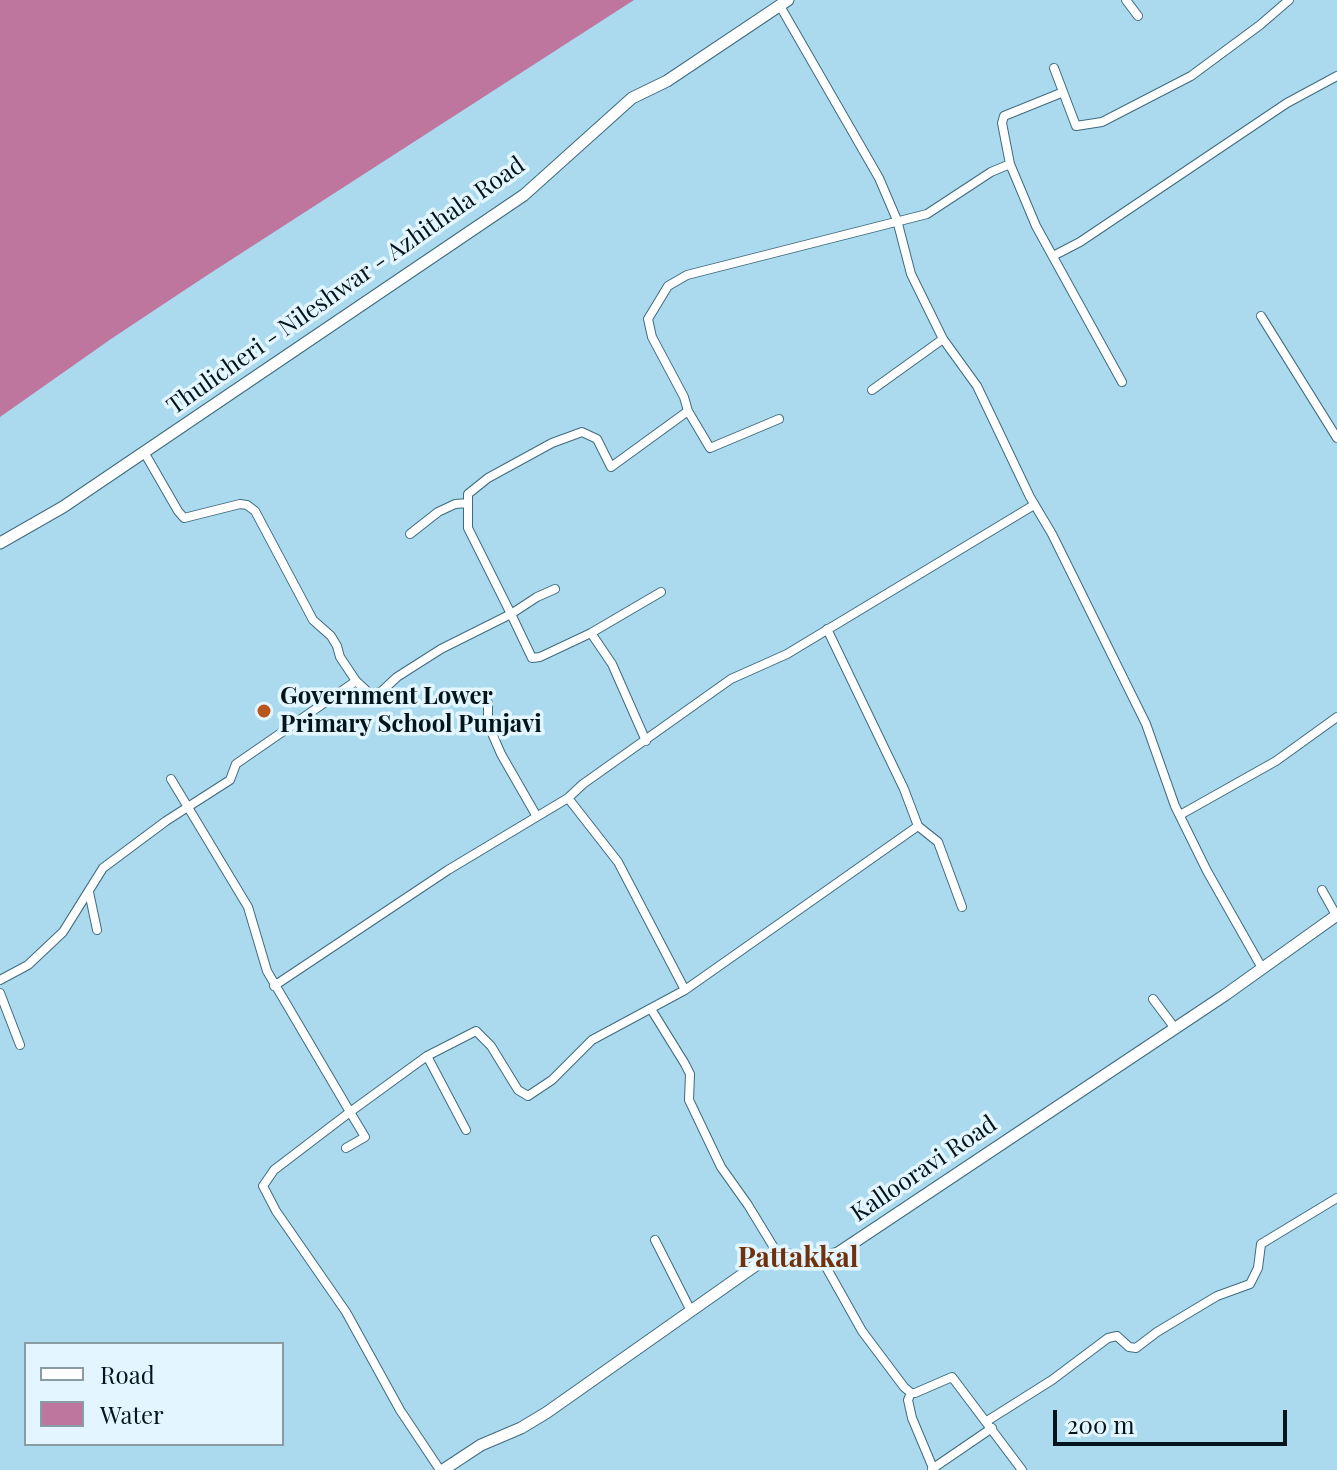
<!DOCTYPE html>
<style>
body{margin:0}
#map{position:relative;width:1337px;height:1470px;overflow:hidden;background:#abdaef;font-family:"Playfair Display",serif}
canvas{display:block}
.legend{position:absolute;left:24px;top:1342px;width:260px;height:104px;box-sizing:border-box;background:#e3f6ff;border:2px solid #899ca4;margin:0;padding:10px 14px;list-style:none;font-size:24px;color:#03141b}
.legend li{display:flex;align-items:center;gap:16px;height:40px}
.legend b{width:40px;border:2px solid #899ca4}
.scale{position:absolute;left:1053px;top:1410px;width:234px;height:36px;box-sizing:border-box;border:4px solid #03141b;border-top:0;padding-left:10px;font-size:24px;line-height:28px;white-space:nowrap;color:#03141b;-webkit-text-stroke:6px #e3f6ff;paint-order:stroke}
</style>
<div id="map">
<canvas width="1337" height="1470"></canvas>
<ul class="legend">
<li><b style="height:10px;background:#fff"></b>Road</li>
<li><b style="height:22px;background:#bf769e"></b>Water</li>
</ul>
<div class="scale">200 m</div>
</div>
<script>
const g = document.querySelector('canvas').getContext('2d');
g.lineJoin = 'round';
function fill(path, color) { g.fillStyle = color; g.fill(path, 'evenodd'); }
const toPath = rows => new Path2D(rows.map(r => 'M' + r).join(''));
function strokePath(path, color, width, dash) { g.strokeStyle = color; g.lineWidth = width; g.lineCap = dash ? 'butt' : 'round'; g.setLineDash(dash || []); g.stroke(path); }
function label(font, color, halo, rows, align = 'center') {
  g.font = font + ' "Playfair Display",serif'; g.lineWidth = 7; g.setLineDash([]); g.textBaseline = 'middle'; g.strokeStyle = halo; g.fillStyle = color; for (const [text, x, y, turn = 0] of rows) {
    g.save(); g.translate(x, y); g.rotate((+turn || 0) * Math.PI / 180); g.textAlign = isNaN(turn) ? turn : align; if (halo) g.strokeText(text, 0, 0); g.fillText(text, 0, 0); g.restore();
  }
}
fill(toPath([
 [0,0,634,0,209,274,111,339,0,417]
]), '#bf769e');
const street = toPath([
 [1126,0,1138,16],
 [780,6,879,178,897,220,911,274,943,339,977,386,1030,497,1052,534,1146,724,1175,806,1207,871,1262,968],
 [1054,68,1076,126,1102,122,1191,76,1260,25,1289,0],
 [1061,93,1004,116,1002,123,1010,164,1036,226,1122,382],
 [1053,256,1080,242,1287,103,1337,76],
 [1261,316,1337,438],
 [872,390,943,339],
 [688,411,710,448,779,419],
 [144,452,178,511,184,518,240,504,247,505,255,511,313,620,331,636,337,646,340,657,356,681,371,695,382,691,397,677,441,649,511,614,468,528,468,494,488,478,552,443,582,432,597,439,611,467,688,411,684,397,652,337,648,319,668,286,687,275,927,214,991,172,1010,164],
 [410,534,438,512,455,504,468,503],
 [555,589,537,597,511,614,532,658,540,657,591,633,661,592],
 [591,633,612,664,646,741],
 [488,703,488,724,501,754,536,815],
 [171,779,248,907,267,971,350,1112,274,1170,263,1186,276,1211,346,1312,400,1410,440,1470],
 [568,798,618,862,685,990],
 [1180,815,1276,761,1337,717],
 [918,826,938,842,962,907],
 [1322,890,1336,915],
 [89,892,97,930],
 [0,980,28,965,63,932,103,868,166,821,230,780,236,764,356,681],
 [274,986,448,870,568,798,583,784,731,679,787,654,1034,505],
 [0,993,20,1045],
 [1153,999,1174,1027],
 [651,1009,685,1064,690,1074,689,1100,721,1167,748,1205,776,1251],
 [427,1056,466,1130],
 [346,1148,365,1137,350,1112,427,1056,476,1031,491,1046,518,1090,528,1096,552,1080,592,1040,685,990,918,826,904,789,827,629],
 [655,1240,691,1311],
 [821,1258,862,1331,904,1387,911,1393,915,1393,952,1377,1022,1470],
 [911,1393,908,1400,912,1418,933,1468],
 [987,1421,1052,1380,1108,1338,1117,1336,1129,1347,1136,1348,1157,1332,1217,1296,1250,1284,1258,1268,1261,1244,1337,1198],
 [932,1469,992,1428]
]);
const secondary = toPath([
 [0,543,63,507,524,195,632,98,667,81,788,0],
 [443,1470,481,1445,521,1428,546,1413,776,1251,798,1258,821,1258,838,1253,1225,995,1337,915]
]);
strokePath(street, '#3e6b7d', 10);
strokePath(secondary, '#3e6b7d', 13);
strokePath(street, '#fff', 8);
strokePath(secondary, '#fff', 11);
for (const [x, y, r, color] of [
 [264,711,8,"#b9561e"]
]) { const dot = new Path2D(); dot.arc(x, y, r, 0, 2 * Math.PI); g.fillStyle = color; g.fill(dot); strokePath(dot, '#e3f6ff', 3); }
label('24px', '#03141b', '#e3f6ff', [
 ["Thulicheri - Nileshwar - Azhithala Road",346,286,-35],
 ["Kallooravi Road",924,1169,-34]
]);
label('bold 24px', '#03141b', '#e3f6ff', [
 ["Government Lower",280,697],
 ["Primary School Punjavi",280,725]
], 'left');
label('bold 28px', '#70310d', '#e3f6ff', [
 ["Pattakkal",798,1258]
]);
</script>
